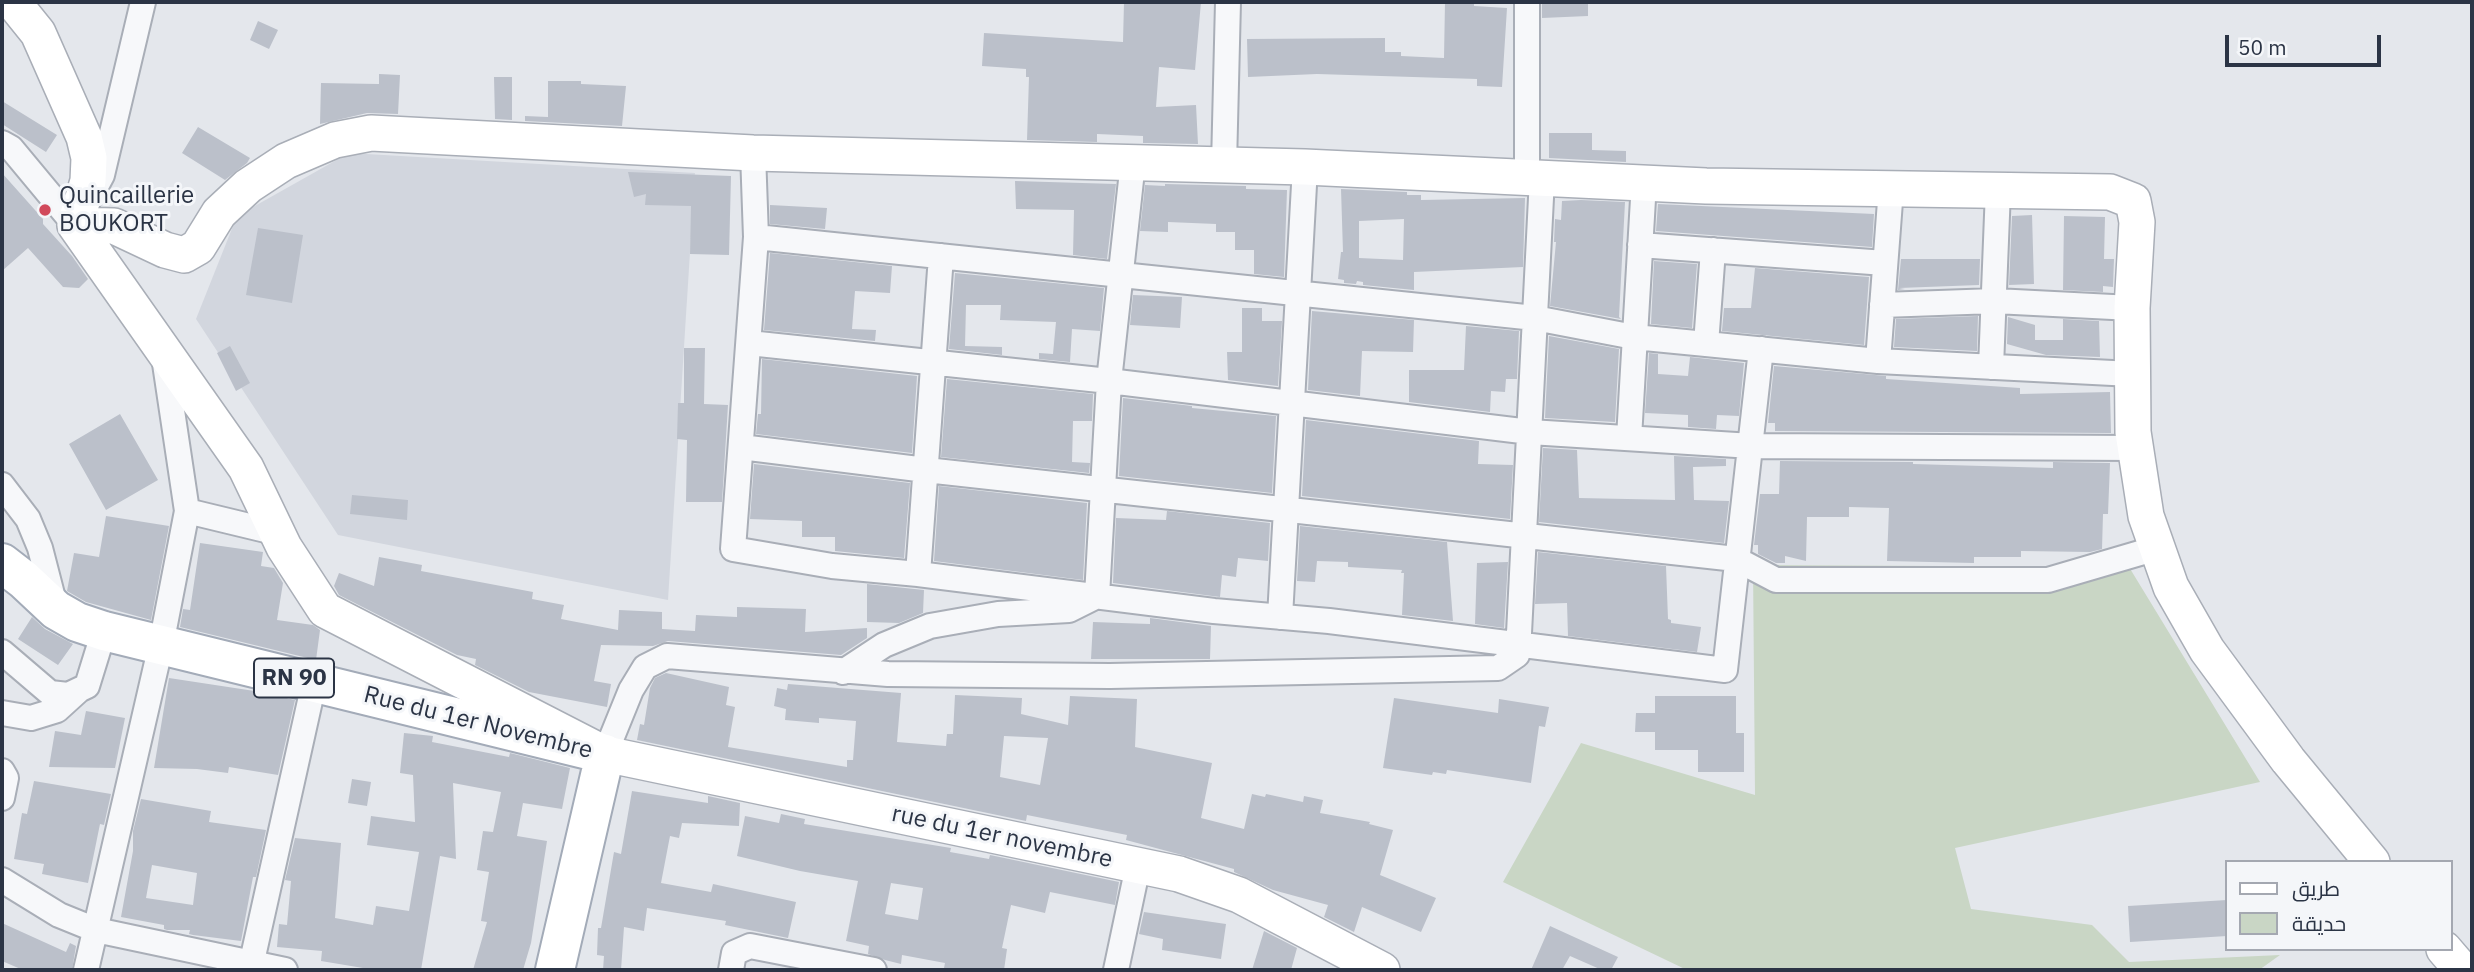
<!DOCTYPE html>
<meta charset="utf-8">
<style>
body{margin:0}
#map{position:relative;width:2474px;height:972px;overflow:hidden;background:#e4e7ec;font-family:"IBM Plex Sans",Cairo,sans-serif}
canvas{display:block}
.frame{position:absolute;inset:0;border:4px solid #2b3445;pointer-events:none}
.legend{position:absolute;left:2225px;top:860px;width:228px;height:91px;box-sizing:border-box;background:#f4f6f9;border:2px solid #a4a8b1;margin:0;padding:9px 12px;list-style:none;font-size:21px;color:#2b3445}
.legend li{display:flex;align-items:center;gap:14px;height:35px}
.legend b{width:35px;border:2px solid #a4a8b1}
.scale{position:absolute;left:2225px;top:35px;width:156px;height:32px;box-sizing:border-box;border:4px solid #2b3445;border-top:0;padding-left:9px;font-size:21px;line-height:24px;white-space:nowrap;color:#2b3445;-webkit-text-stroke:5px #f4f6f9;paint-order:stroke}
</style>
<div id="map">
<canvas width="2474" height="972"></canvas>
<div class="frame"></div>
<ul class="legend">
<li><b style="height:9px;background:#fff"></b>طريق</li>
<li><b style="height:19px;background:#c9d6c5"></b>حديقة</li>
</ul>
<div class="scale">50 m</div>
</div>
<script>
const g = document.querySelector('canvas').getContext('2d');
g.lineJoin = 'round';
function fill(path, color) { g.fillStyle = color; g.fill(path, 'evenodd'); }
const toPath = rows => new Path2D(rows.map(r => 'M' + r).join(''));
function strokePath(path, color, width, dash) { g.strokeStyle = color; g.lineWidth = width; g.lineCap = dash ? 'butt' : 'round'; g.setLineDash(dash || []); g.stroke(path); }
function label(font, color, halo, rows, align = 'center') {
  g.font = font + ' "IBM Plex Sans",sans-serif'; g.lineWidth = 6; g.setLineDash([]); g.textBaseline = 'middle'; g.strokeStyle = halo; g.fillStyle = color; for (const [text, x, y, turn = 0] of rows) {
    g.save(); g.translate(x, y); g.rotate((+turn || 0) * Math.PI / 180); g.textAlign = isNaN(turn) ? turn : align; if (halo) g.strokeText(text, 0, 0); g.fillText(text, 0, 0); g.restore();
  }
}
fill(toPath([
 [349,153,695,173,668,600,338,535,196,319,237,216]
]), '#d2d6de');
fill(toPath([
 [1753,565,2129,567,2260,782,1955,848,1971,909,2092,925,2129,962,2280,955,2259,970,1687,970,1503,882,1581,743,1755,795]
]), '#c9d6c5');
fill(toPath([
 [1124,2,1201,2,1195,70,1159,67,1156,107,1196,105,1198,144,1143,143,1143,136,1097,134,1097,142,1027,140,1029,77,1026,77,1026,69,982,66,984,33,1123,42],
 [1445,2,1474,2,1474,6,1507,8,1502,87,1477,86,1477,79,1317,74,1248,77,1247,39,1385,38,1385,52,1401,52,1401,56,1444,58],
 [1542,2,1588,2,1588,16,1542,18],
 [258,21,278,30,269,49,250,40],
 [379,74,400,75,398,114,367,113,320,124,321,83,379,84],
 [494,77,512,77,512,120,495,119],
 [548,81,581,81,581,84,626,86,622,126,525,121,525,116,548,117],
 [2,101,57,135,46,152,2,124],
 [198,127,250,158,247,163,225,180,182,153],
 [1549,133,1592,133,1592,150,1626,151,1626,162,1549,158],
 [628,172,731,176,729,255,690,254,691,206,645,205,646,194,634,197],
 [2,173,43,219,43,224,72,256,88,279,79,288,63,287,28,248,2,271],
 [1015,181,1116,184,1107,259,1073,255,1074,210,1016,209],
 [1165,184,1246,186,1246,189,1287,190,1284,277,1254,274,1254,250,1235,250,1235,232,1216,232,1216,224,1168,222,1168,232,1140,231,1145,185,1165,186],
 [1341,189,1407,192,1407,195,1421,195,1421,200,1525,198,1523,267,1414,272,1414,290,1363,285,1363,282,1357,281,1356,284,1344,283,1344,280,1338,279,1341,252,1343,252],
 [1404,219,1403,260,1359,258,1359,221],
 [1581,200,1625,202,1619,317,1621,319,1550,306,1556,242,1554,242,1555,219,1561,220,1562,201],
 [1658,204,1874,214,1872,247,1656,231],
 [770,205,827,208,825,229,770,224],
 [2032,215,2034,284,2009,285,2012,216],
 [2064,216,2105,217,2104,259,2114,259,2113,287,2103,286,2103,292,2063,290],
 [258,228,303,235,292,303,246,295],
 [770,253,892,266,890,293,855,291,852,329,876,330,875,341,764,330],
 [1901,259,1980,259,1979,285,1899,288,1905,289,1898,290],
 [1654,261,1697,264,1692,328,1651,324],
 [1755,268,1869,277,1864,345,1722,331,1724,308,1751,308],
 [955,273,1104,288,1100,331,1072,329,1070,362,1039,359,1039,353,1053,354,1056,322,1000,320,1001,305,966,305,965,346,1002,347,1002,355,949,349],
 [1133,295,1182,297,1180,328,1130,325],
 [1242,308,1262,308,1262,321,1282,321,1278,386,1228,380,1227,352,1242,352],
 [1312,311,1414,320,1413,352,1362,351,1360,396,1308,390],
 [1978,316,1977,351,1894,347,1896,319],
 [2008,317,2035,325,2035,340,2063,340,2063,319,2099,321,2100,357,2046,355,2007,344],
 [1466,326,1519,331,1517,379,1506,379,1505,392,1491,391,1490,412,1409,402,1409,370,1464,370],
 [1549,336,1619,349,1615,422,1545,418],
 [230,346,250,383,236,391,217,353],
 [684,348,705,348,704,404,728,405,722,502,686,502,687,440,677,439,678,403,684,403],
 [1649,353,1658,354,1658,374,1688,376,1690,357,1744,363,1739,416,1717,415,1716,429,1688,427,1688,415,1645,413],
 [762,359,917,376,912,453,756,434,758,414,761,414],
 [1774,366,1886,376,1886,379,2020,388,2020,394,2110,392,2111,433,1775,431,1775,423,1768,423],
 [947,379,1093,394,1092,421,1073,421,1072,462,1090,463,1089,473,941,457],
 [1123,398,1192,406,1192,408,1276,416,1272,493,1119,476],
 [120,414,158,480,106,510,69,444],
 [1306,420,1479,441,1478,464,1513,465,1510,519,1302,496],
 [1543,448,1577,450,1579,498,1675,500,1674,456,1726,459,1726,466,1693,467,1694,500,1729,501,1724,543,1539,522],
 [1780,461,1913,462,1913,464,2053,468,2053,462,2110,463,2108,514,2103,514,2102,549,2090,552,2021,551,2021,557,1974,557,1974,563,1887,561,1889,508,1849,507,1849,517,1807,517,1806,561,1785,556,1785,563,1776,563,1758,554,1758,545,1754,545,1760,494,1779,494],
 [754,464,910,483,904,558,835,551,835,537,802,537,802,521,750,519],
 [939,486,1087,503,1083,580,934,561],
 [352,495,408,500,407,520,350,514],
 [1167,511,1270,523,1268,561,1238,558,1236,577,1222,575,1220,597,1113,583,1116,518,1166,520],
 [106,516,169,526,151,620,86,602,67,591,74,553,99,557],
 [1300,526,1447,542,1453,621,1402,615,1404,573,1401,573,1402,570,1348,567,1348,562,1317,561,1315,582,1297,581],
 [200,543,263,552,261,566,274,568,283,583,277,620,313,625,320,630,316,660,180,627,183,609,190,610],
 [1538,552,1666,566,1668,619,1671,620,1671,623,1701,627,1697,652,1568,636,1567,603,1535,604],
 [379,557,422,565,421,571,533,592,532,599,564,605,561,619,618,630,619,610,662,612,662,629,695,631,696,615,737,617,737,607,806,609,805,632,867,628,867,638,841,655,668,641,653,646,601,645,594,681,611,684,607,707,529,692,475,665,476,659,457,655,339,595,334,586,339,573,374,586],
 [1508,562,1504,628,1475,624,1477,563],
 [867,584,924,590,923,613,899,623,867,622],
 [32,617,45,629,73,644,58,665,18,639],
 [1150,618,1211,626,1210,659,1091,659,1093,622,1150,624],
 [666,673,729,687,726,705,735,707,728,747,847,767,847,760,853,760,856,721,819,718,819,723,785,720,786,709,774,706,777,688,787,690,788,684,901,693,897,742,946,746,947,734,953,734,955,695,1022,698,1021,714,1068,725,1070,696,1137,699,1135,747,1212,763,1201,818,1244,829,1252,794,1265,797,1266,794,1303,802,1304,796,1323,800,1320,813,1370,822,1369,824,1393,830,1380,875,1436,898,1421,932,1362,907,1354,932,1324,917,1328,905,1273,890,1234,872,1234,869,1126,840,1127,835,1027,815,1026,821,637,740,640,724,644,725,650,688,655,678],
 [1004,736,1048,738,1040,785,1000,777],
 [169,678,261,692,295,700,278,775,229,767,228,773,197,769,154,768],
 [1655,696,1736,696,1736,733,1744,733,1744,772,1698,772,1698,750,1655,750,1655,732,1635,732,1636,713,1655,713],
 [1394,698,1498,713,1499,699,1549,707,1545,727,1539,726,1531,783,1447,770,1446,774,1433,772,1432,775,1383,768],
 [86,711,125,718,115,768,49,767,55,731,81,735],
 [404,733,433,736,432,742,509,757,510,753,570,768,562,809,523,803,517,836,547,841,531,943,523,970,473,970,487,922,481,921,489,872,477,870,483,831,493,832,501,792,453,783,456,859,440,856,421,970,375,970,321,961,322,951,277,947,279,924,287,925,291,881,285,880,295,838,341,843,335,918,373,925,376,906,409,911,419,852,367,845,371,816,415,822,413,775,400,773],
 [352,779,371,782,367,806,348,803],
 [34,781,111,794,104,825,100,824,88,883,42,874,44,864,14,859,22,813,27,814],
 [632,791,708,803,708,796,740,803,739,826,682,823,679,838,670,836,661,883,711,892,713,884,796,902,788,938,725,925,726,921,647,908,644,931,624,927,621,970,603,970,604,956,597,955,598,928,601,928,614,852,621,854],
 [141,799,211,811,209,822,266,830,256,877,253,877,241,941,193,935,189,934,190,930,167,930,164,929,164,925,121,917,133,851,133,831],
 [152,865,197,873,193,905,146,898],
 [781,814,805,819,804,824,951,848,950,852,989,859,990,855,1119,882,1115,905,1050,892,1045,913,1011,905,1002,948,1007,949,1004,970,957,970,944,968,945,963,902,955,901,964,885,960,868,954,869,946,846,941,858,881,800,871,737,856,745,816,779,823],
 [891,883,923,888,918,920,885,914],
 [2227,900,2227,936,2130,942,2128,906],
 [1144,912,1226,924,1221,959,1162,950,1163,939,1139,934],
 [2,923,66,952,70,943,76,946,72,970,23,970,2,961],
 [1550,926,1618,957,1611,970,1602,970,1570,956,1562,970,1531,970],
 [1264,931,1297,948,1291,970,1252,970]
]), '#bbc0ca');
const street = toPath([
 [1527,2,1527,177],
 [2,143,11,148,75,225,102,175,143,2],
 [753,153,756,237,733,549,832,566,918,574,1214,611,1329,621,1725,670,1761,349],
 [1224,165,1228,2],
 [756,237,1535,318,1634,337,1706,344,1878,361,2132,374],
 [1640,245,1885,263],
 [1882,305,1995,301,2132,308],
 [749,343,1109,381,1530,432,1752,446,2135,448],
 [1706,344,1713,250],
 [1878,361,1891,188],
 [1991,367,1998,190],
 [1629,438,1644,182],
 [741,447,926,470,1736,559,1776,580,2048,580,2157,548],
 [2,485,28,519,40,548,55,606],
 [187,511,278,533],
 [918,574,941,256],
 [1280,617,1305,167],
 [2,652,50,693,68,695,87,686,104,631],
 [843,672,884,645,930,626,998,614,1069,610,1097,596,1109,381,1133,162],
 [2,713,31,718,57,710,79,690],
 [605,754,631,690,645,667,667,656,888,674,1110,676,1498,668,1517,655,1519,633,1542,178],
 [2,771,6,778,2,798],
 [2,880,59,915,96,930,285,970],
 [86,970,161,645,187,511,164,357],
 [250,970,314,683],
 [731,970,734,953,750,946,874,970],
 [1116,970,1138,866]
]);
const secondary = toPath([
 [13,2,38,33,84,137,89,158,88,181,75,225,246,468,284,547,325,610,605,754,1179,874,1239,895,1382,970],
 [75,225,114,226,165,250,184,255,198,247,219,213,248,186,286,161,335,140,371,133,753,153,1305,167,1706,186,2110,192,2133,201,2137,222,2132,308,2133,432,2146,516,2171,587,2207,650,2288,760,2372,862],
 [2444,949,2462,970]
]);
const primary = toPath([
 [2,563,24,580,56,610,77,622,104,631,605,754,555,970]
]);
strokePath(street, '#a9aeb7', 28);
strokePath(secondary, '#a9aeb7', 38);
strokePath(primary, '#a3abb8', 42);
strokePath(street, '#f7f8fa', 24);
strokePath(secondary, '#fff', 35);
strokePath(primary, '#fff', 38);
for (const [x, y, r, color] of [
 [45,210,7,"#d1495b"]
]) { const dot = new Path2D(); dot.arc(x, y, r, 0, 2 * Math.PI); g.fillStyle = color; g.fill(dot); strokePath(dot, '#f4f6f9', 2.5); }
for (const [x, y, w] of [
 [294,678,80]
]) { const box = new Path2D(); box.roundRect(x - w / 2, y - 19.5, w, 39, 5); g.fillStyle = '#f4f6f9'; g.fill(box); strokePath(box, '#2b3445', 2); }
label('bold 23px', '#2b3445', null, [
 ["RN 90",294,678]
]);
label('24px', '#2b3445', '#f4f6f9', [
 ["Quincaillerie",59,196],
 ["BOUKORT",59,224]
], 'left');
label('24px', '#2b3445', '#f4f6f9', [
 ["Rue du 1er Novembre",478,723,14],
 ["rue du 1er novembre",1002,837,12]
]);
</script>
